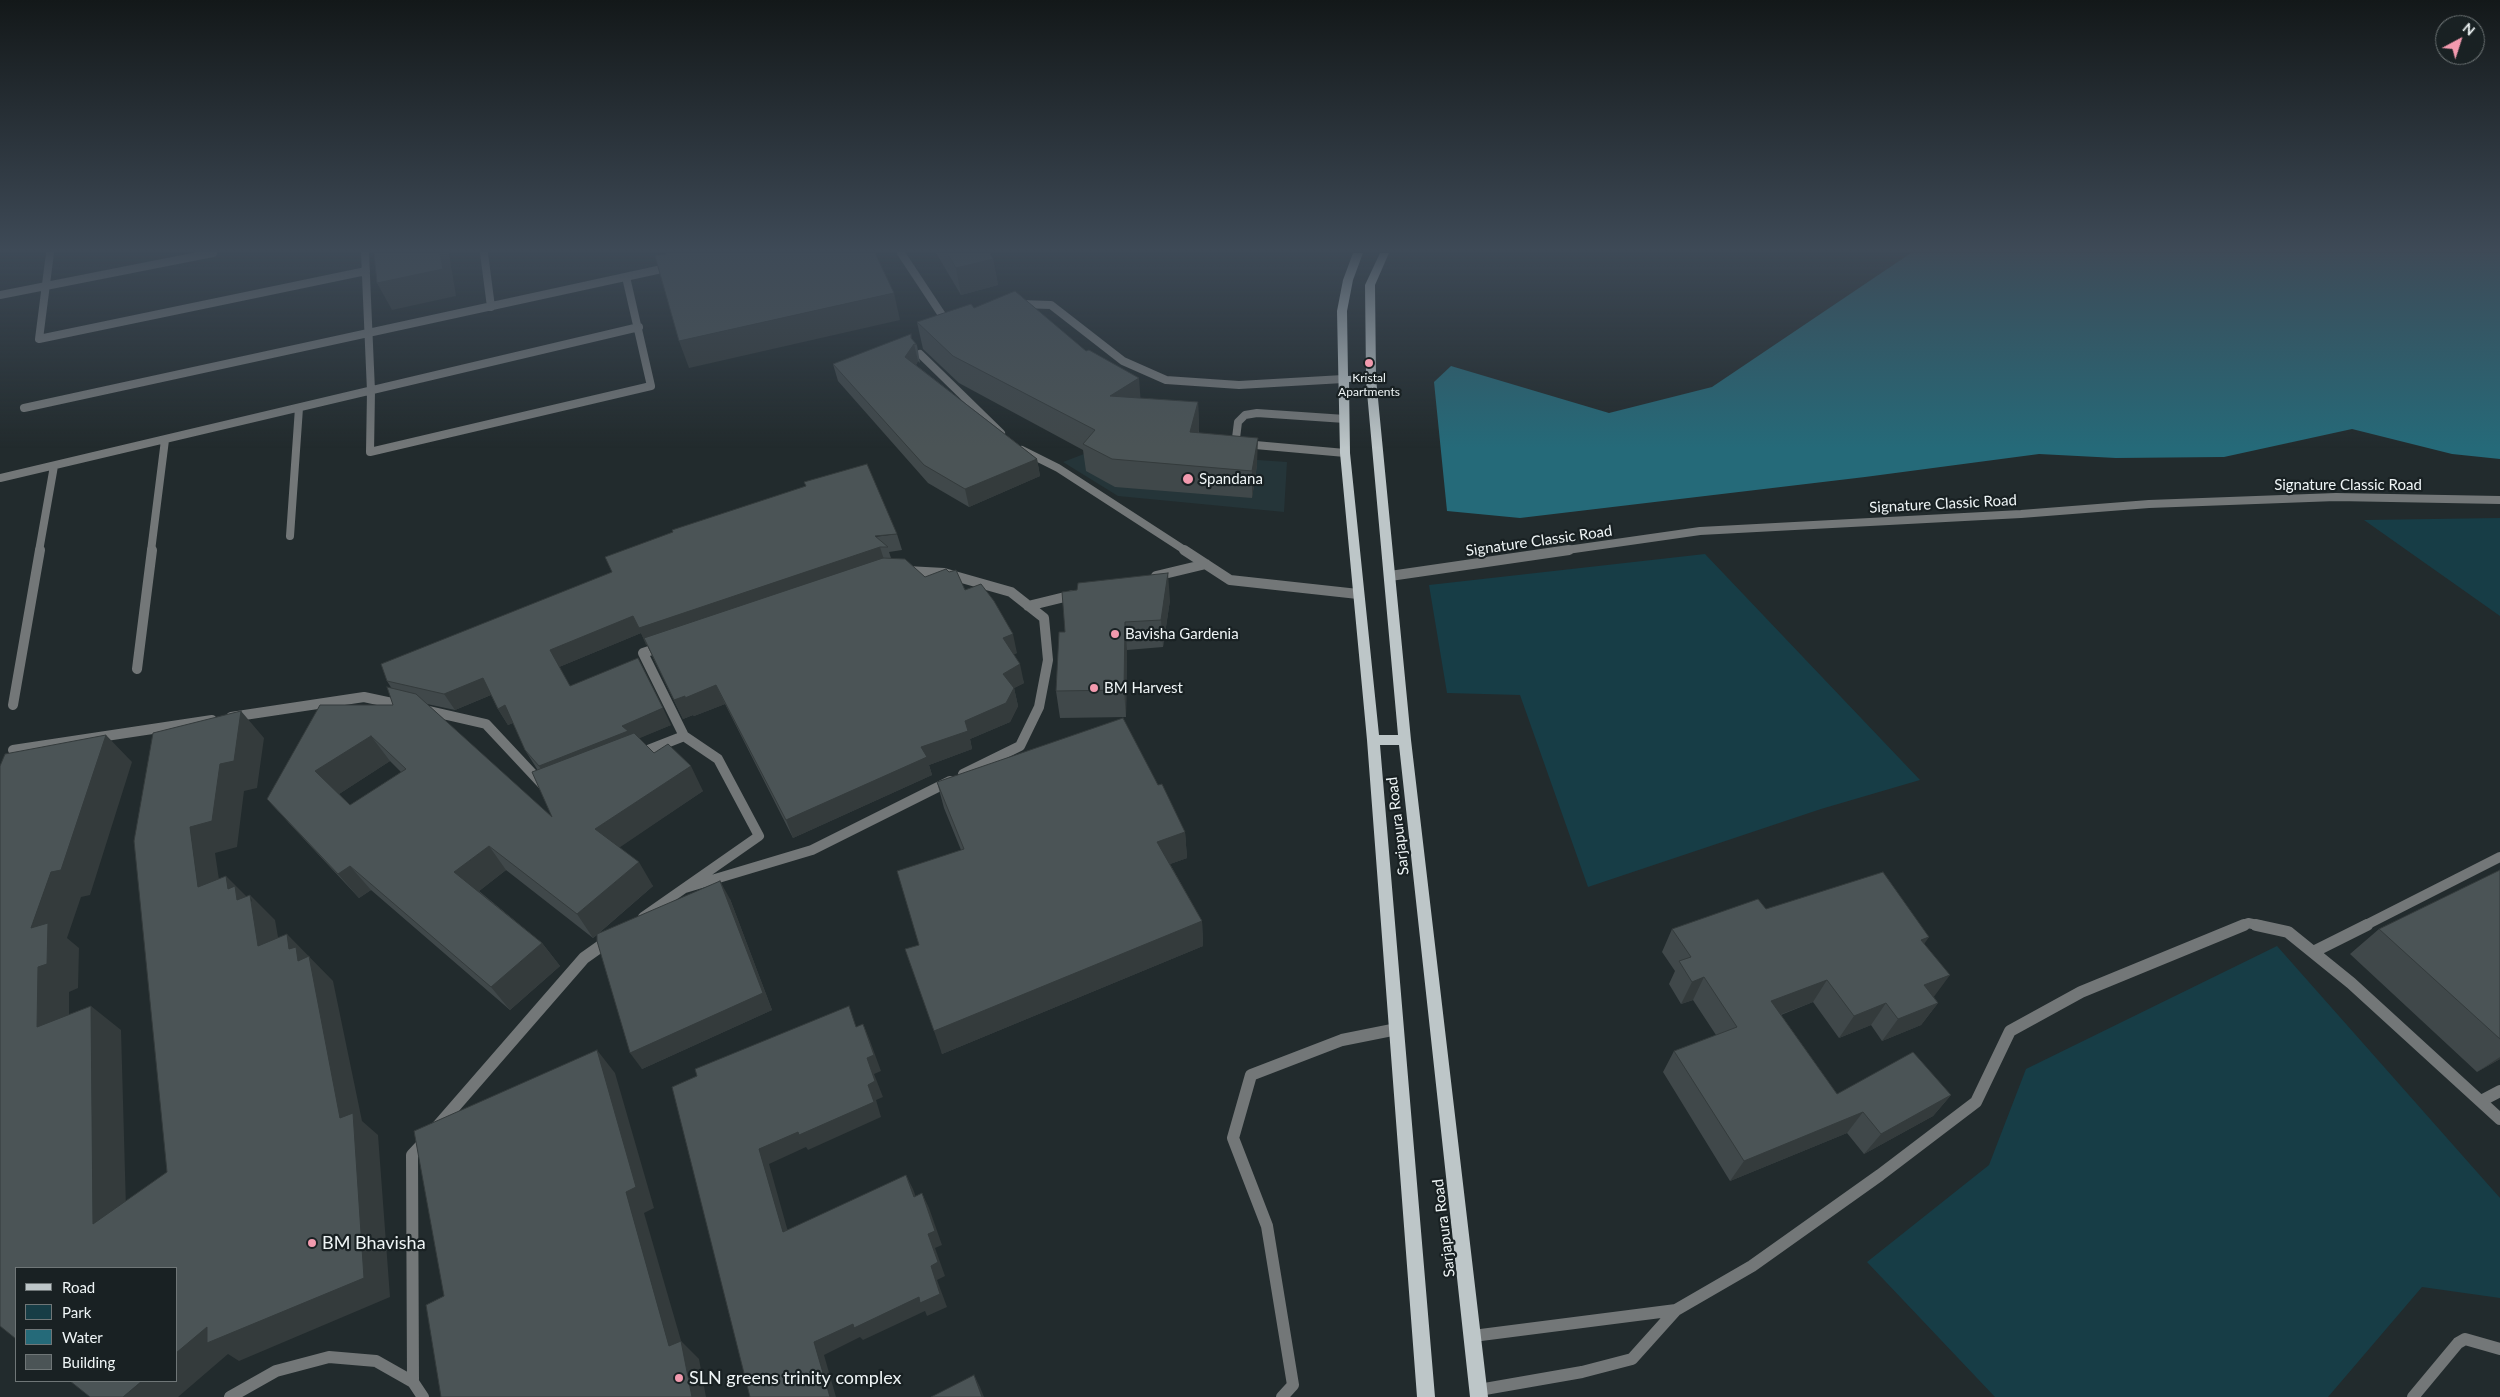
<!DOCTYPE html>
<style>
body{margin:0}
#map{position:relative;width:2500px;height:1397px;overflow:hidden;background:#222b2d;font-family:Lato,sans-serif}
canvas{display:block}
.legend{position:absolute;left:15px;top:1267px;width:162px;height:115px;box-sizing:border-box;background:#192123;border:1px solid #6f7677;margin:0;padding:6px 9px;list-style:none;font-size:15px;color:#eff5f6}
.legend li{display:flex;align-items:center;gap:10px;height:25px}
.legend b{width:25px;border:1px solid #6f7677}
.north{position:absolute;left:2435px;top:15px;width:50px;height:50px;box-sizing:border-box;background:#192123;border:1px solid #6f7677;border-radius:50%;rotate:40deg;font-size:14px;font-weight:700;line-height:20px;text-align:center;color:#eff5f6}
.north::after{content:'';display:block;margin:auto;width:18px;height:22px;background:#f29aae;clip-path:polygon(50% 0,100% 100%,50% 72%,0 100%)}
</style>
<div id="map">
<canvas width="2500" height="1397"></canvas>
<ul class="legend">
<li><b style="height:6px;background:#bdc6c8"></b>Road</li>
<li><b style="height:14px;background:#173d46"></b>Park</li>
<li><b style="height:14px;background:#256a79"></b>Water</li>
<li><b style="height:14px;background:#4b5456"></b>Building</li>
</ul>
<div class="north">N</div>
</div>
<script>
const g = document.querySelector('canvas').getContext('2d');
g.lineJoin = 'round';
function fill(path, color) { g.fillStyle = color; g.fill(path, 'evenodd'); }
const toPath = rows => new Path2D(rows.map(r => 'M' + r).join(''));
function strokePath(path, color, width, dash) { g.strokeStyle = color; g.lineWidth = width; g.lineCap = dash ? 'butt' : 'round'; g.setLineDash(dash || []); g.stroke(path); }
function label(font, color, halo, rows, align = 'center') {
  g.font = font + ' Lato,sans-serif'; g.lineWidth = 4.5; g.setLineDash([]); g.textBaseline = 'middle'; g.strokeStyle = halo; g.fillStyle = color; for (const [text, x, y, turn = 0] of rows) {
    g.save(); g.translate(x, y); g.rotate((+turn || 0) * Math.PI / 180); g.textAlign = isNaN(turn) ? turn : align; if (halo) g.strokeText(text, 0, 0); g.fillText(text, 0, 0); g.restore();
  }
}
fill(toPath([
 [1097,449,1287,462,1284,512,1118,496,1063,462]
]), '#253539');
fill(toPath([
 [2500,518,2500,616,2364,520],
 [1705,554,1920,780,1821,809,1588,887,1520,695,1447,693,1429,585],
 [2277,946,2500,1198,2500,1298,2422,1287,2328,1397,1995,1397,1867,1262,1989,1165,2026,1069]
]), '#173d46');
fill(toPath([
 [1911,253,2500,253,2500,459,2452,454,2352,429,2224,457,2116,458,2039,454,1865,477,1520,518,1447,511,1434,382,1451,366,1609,413,1712,387]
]), '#256a79');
strokePath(toPath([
 [50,253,39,339,366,271],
 [365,253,371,391,370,452,651,386,626,277],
 [484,253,491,307],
 [901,253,944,318,952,316],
 [0,295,213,253],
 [1020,304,1051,305,1123,361,1166,380,1239,385,1343,379],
 [920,354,1001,433],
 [24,408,671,267],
 [1022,450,1058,468,1186,551],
 [0,478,639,327],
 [290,536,299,408],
 [39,551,54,466],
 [151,551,165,440]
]), '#737778', 8);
strokePath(toPath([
 [1184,550,1230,580,1358,594],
 [907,571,944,573,1011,592,1044,618,1048,660,1039,707,1020,746,963,774],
 [1156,576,1206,564],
 [1028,606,1073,595],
 [137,669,152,550],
 [13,705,40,550],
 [425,710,486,724,543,785],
 [231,717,364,697,406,706],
 [13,750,212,720],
 [638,754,684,736],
 [685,888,812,850,950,781],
 [643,917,759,836,718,759,684,736,643,653,661,647],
 [2241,926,2248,923,2262,926],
 [2364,926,2500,857]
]), '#737778', 10);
strokePath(toPath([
 [2256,925,2288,932,2351,983,2500,1119],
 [2313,952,2367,925],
 [2481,1101,2500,1091],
 [437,1127,584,958,608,941],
 [1473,1336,1676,1310],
 [413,1382,412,1155,425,1141],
 [1479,1390,1582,1372,1632,1359,1676,1310,1752,1266,1880,1175,1976,1102,2010,1031,2081,992,2244,925],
 [230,1397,276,1371,329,1357,376,1361,413,1382,423,1397],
 [1282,1397,1293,1385,1267,1226,1233,1138,1251,1075,1342,1040,1397,1029],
 [2413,1397,2458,1343,2465,1339,2500,1349]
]), '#737778', 12);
strokePath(toPath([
 [1345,419,1257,413,1245,415,1238,422,1236,438,1244,444,1345,453],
 [1560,551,1700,531,2021,514,2149,504,2336,497,2500,500]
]), '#737778', 8);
strokePath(toPath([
 [1390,576,1569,550]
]), '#737778', 10);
fill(toPath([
 [1353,253,1363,253,1353,280,1347,311,1348,376,1366,375,1365,285,1380,253,1389,253,1375,285,1376,378,1411,740,1488,1397,1470,1397,1399,745,1380,745,1435,1397,1417,1397,1367,740,1340,453,1337,311,1343,280,1353,253],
 [1366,381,1398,735,1379,735,1350,453,1349,382,1366,381]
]), '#bdc6c8');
fill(toPath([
 [936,253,990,253,993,259,998,285,961,295],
 [974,308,1140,398,1198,402,1199,430,1199,433,1257,465,1252,498,1115,487,1086,471,1083,450,959,383,923,349,917,322],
 [912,340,917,345,920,363,918,361,916,365,1037,459,1040,476,969,507,928,483,838,381,833,364],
 [897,534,902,550,889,552,891,558,925,577,965,590,1017,653,1014,654,1024,683,1014,688,1018,706,1010,722,970,739,972,749,929,765,932,775,793,838,725,704,694,716,693,715,683,719,641,633,559,667,570,686,671,725,639,738,654,753,703,791,619,847,653,886,599,933,730,899,772,1010,642,1069,597,935,593,938,506,870,479,891,542,943,560,966,510,1010,371,890,359,898,289,823,267,799,393,705,392,689,387,681,612,572],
 [491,695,498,709,508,725,513,723,525,750,537,769,552,817,427,704,455,710],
 [390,761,401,772,350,805,339,794],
 [1170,600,1163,647,1127,650,1126,717,1060,718,1056,691,1065,632],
 [937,782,1158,785,1185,832,1187,858,1170,864,1202,921,1203,946,942,1054,919,945,961,850,944,808],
 [2500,870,2500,1059,2477,1072,2350,954,2379,929],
 [1766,909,1924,943,1934,997,1938,1003,1921,1025,1882,1041,1871,1025,1839,1038,1813,1002,1781,1015,1837,1094,1951,1095,1933,1116,1864,1154,1847,1133,1730,1181,1663,1072,1674,1051,1716,1035,1693,1000,1681,1004,1669,984,1675,971,1662,952,1672,929]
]), '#40484a');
fill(toPath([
 [440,253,449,253,456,296,392,310,377,283],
 [993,259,998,285,961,295,956,268],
 [894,293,900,320,689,368,679,341],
 [911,334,913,346,914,344,918,361,909,375,905,357,911,338],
 [1139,378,1141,405,1110,396],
 [1198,402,1199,430,1191,460,1190,432],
 [1258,438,1257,465,1252,498,1252,471],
 [1037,459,1040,476,969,507,965,489],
 [880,547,885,563,646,645,641,633,559,667,550,650,633,616],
 [1168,573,1170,600,1163,647,1161,620],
 [1125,622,1127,650,1126,717,1124,690],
 [1013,634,1017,653,1006,657,1003,638],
 [1020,664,1024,683,1014,688,1018,706,1010,722,970,739,972,749,929,765,932,775,793,838,786,820,921,747,965,721,1003,674],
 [483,678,493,694,455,710,444,694],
 [716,685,725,704,694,716,693,715,683,719,674,700,685,696],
 [505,705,515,722,508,725,498,709],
 [663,708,671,725,633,741,549,782,539,766,622,726],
 [241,711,264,738,257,788,244,791,237,847,215,853,224,913,198,887,190,827,220,764],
 [106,735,132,762,90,895,81,897,67,938,79,948,78,988,69,992,69,1050,37,1027,31,928,51,872],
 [371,736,390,761,336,796,315,771],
 [691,766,703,791,610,854,595,829],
 [1185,832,1187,858,1159,868,1157,842],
 [489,846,506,870,473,896,454,872],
 [639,862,653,886,593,938,577,914],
 [350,866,371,890,359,898,338,874],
 [226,876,252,902,250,895,275,920,284,971,258,946,237,900,228,889],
 [720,881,730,899,772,1010,642,1069,630,1053],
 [1202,921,1203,946,942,1054,934,1031],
 [287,934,333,981,362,1121,378,1135,390,1297,239,1361,228,1354,178,1397,123,1397,142,1381,176,1381,176,1353,340,1118,289,949],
 [1929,937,1913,960,1921,940],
 [542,943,560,966,510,1010,491,987],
 [1950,975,1933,998,1924,985],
 [1704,977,1693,1000,1681,1004,1692,982],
 [1827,980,1813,1002,1758,1023,1771,1001],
 [1886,1003,1871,1025,1839,1038,1854,1016],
 [1938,1003,1921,1025,1882,1041,1898,1019],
 [91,1006,121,1030,127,1244,93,1224],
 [863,1024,870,1041,881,1071,874,1074,883,1097,876,1100,881,1117,808,1150,806,1147,769,1164,792,1246,783,1232,759,1149,868,1085,867,1058],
 [597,1050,615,1073,654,1208,644,1213,682,1344,681,1341,699,1359,706,1397,692,1397,669,1346,626,1192],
 [2500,1057,2500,1059,2477,1072],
 [1951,1095,1933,1116,1864,1154,1881,1134],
 [1863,1112,1847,1133,1730,1181,1744,1161],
 [906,1175,913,1189,921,1211,914,1197],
 [922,1193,929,1208,942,1245,935,1248,945,1276,937,1280,947,1307,927,1316,925,1311,863,1340,860,1337,824,1355,836,1397,830,1397,814,1342,931,1266,928,1234],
 [974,1375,980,1387,984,1397,982,1397]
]), '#343b3c');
const building = toPath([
 [374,253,440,253,443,269,377,283,374,253],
 [671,253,875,253,894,293,679,341,655,256,671,253],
 [947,253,990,253,993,259,956,268,947,253],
 [1015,291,1086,351,1089,350,1139,378,1110,396,1198,402,1190,432,1258,438,1252,471,1112,459,1083,444,1095,430,953,356,917,322,971,304,974,308,1015,291],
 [911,334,911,338,917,345,914,344,905,357,1037,459,965,489,924,465,833,364,911,334],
 [867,464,897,534,875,536,888,547,880,547,639,628,633,616,550,650,570,686,638,658,663,708,622,726,628,731,539,766,525,750,505,705,498,709,483,678,444,694,387,681,381,664,612,572,605,557,673,532,672,530,806,486,804,482,867,464],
 [883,558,905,559,925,577,946,569,949,572,956,570,965,590,981,584,994,601,1013,634,1003,638,1020,664,1003,674,1014,688,1006,703,965,721,968,731,921,747,927,757,786,820,716,685,685,698,685,696,674,700,644,638,883,558],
 [1168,573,1161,620,1125,622,1124,690,1056,691,1059,632,1065,632,1062,592,1077,590,1078,583,1168,573],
 [387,687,416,694,552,817,532,772,634,733,654,753,668,744,691,766,595,829,639,862,577,914,489,846,454,872,542,943,491,987,350,866,338,874,267,799,320,705,393,705,387,687],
 [371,736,406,769,350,805,315,771,371,736],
 [241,711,234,761,220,764,212,821,190,827,198,887,226,876,228,889,235,886,237,900,250,895,258,946,287,934,289,949,296,947,298,961,309,956,340,1118,353,1113,364,1278,207,1343,207,1327,176,1353,176,1268,16,1268,16,1339,0,1326,0,766,5,754,106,735,61,870,51,872,31,928,48,923,47,964,38,967,37,1027,91,1006,93,1224,167,1172,134,841,153,733,241,711],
 [1123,718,1158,785,1162,784,1185,832,1157,842,1202,921,934,1031,905,949,919,945,897,871,964,849,937,782,1123,718],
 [2500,870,2500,1039,2379,929,2500,870],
 [1883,872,1929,937,1921,940,1950,975,1924,985,1938,1003,1898,1019,1886,1003,1854,1016,1827,980,1771,1001,1837,1094,1913,1052,1951,1095,1881,1134,1863,1112,1744,1161,1674,1051,1737,1027,1704,977,1692,982,1679,961,1691,957,1672,929,1758,899,1766,909,1883,872],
 [720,881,763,993,630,1053,597,941,597,934,720,881],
 [849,1006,856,1027,863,1024,874,1055,867,1058,875,1081,868,1085,874,1102,799,1135,798,1132,759,1149,783,1232,906,1175,914,1197,922,1193,935,1231,928,1234,938,1262,931,1266,940,1294,920,1303,919,1297,854,1328,853,1324,814,1342,830,1397,750,1397,672,1087,697,1076,695,1069,849,1006],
 [597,1050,636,1187,626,1192,669,1346,681,1341,692,1397,441,1397,426,1305,444,1296,414,1131,597,1050],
 [974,1375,982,1397,931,1397,974,1375],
 [70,1381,142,1381,123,1397,90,1397,70,1381]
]);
fill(building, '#4b5456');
strokePath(building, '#343b3c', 1);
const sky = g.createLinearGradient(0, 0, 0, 448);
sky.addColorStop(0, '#131819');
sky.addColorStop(0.56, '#3e4a57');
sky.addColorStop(1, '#3e4a5700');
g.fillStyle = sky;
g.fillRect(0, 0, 2500, 448);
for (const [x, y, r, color] of [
 [1369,363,5,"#f29aae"],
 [1188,479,6,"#f29aae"],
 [1115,634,5,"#f29aae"],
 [1094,688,5,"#f29aae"],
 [312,1243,5,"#f29aae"],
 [679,1378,5,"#f29aae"]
]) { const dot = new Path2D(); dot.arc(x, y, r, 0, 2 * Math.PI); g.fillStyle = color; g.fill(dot); strokePath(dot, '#192123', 2); }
label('12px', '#eff5f6', '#192123', [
 ["Kristal",1369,378],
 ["Apartments",1369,392]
]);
label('15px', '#eff5f6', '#192123', [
 ["Spandana",1199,479],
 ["Bavisha Gardenia",1125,634],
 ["BM Harvest",1104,688]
], 'left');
label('15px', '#eff5f6', '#192123', [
 ["Signature Classic Road",2348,485],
 ["Signature Classic Road",1943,504,-3],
 ["Signature Classic Road",1539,541,-8],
 ["Sarjapura Road",1398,826,-97],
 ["Sarjapura Road",1444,1228,-97]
]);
label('18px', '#eff5f6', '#192123', [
 ["BM Bhavisha",322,1243],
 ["SLN greens trinity complex",689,1378]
], 'left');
</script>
